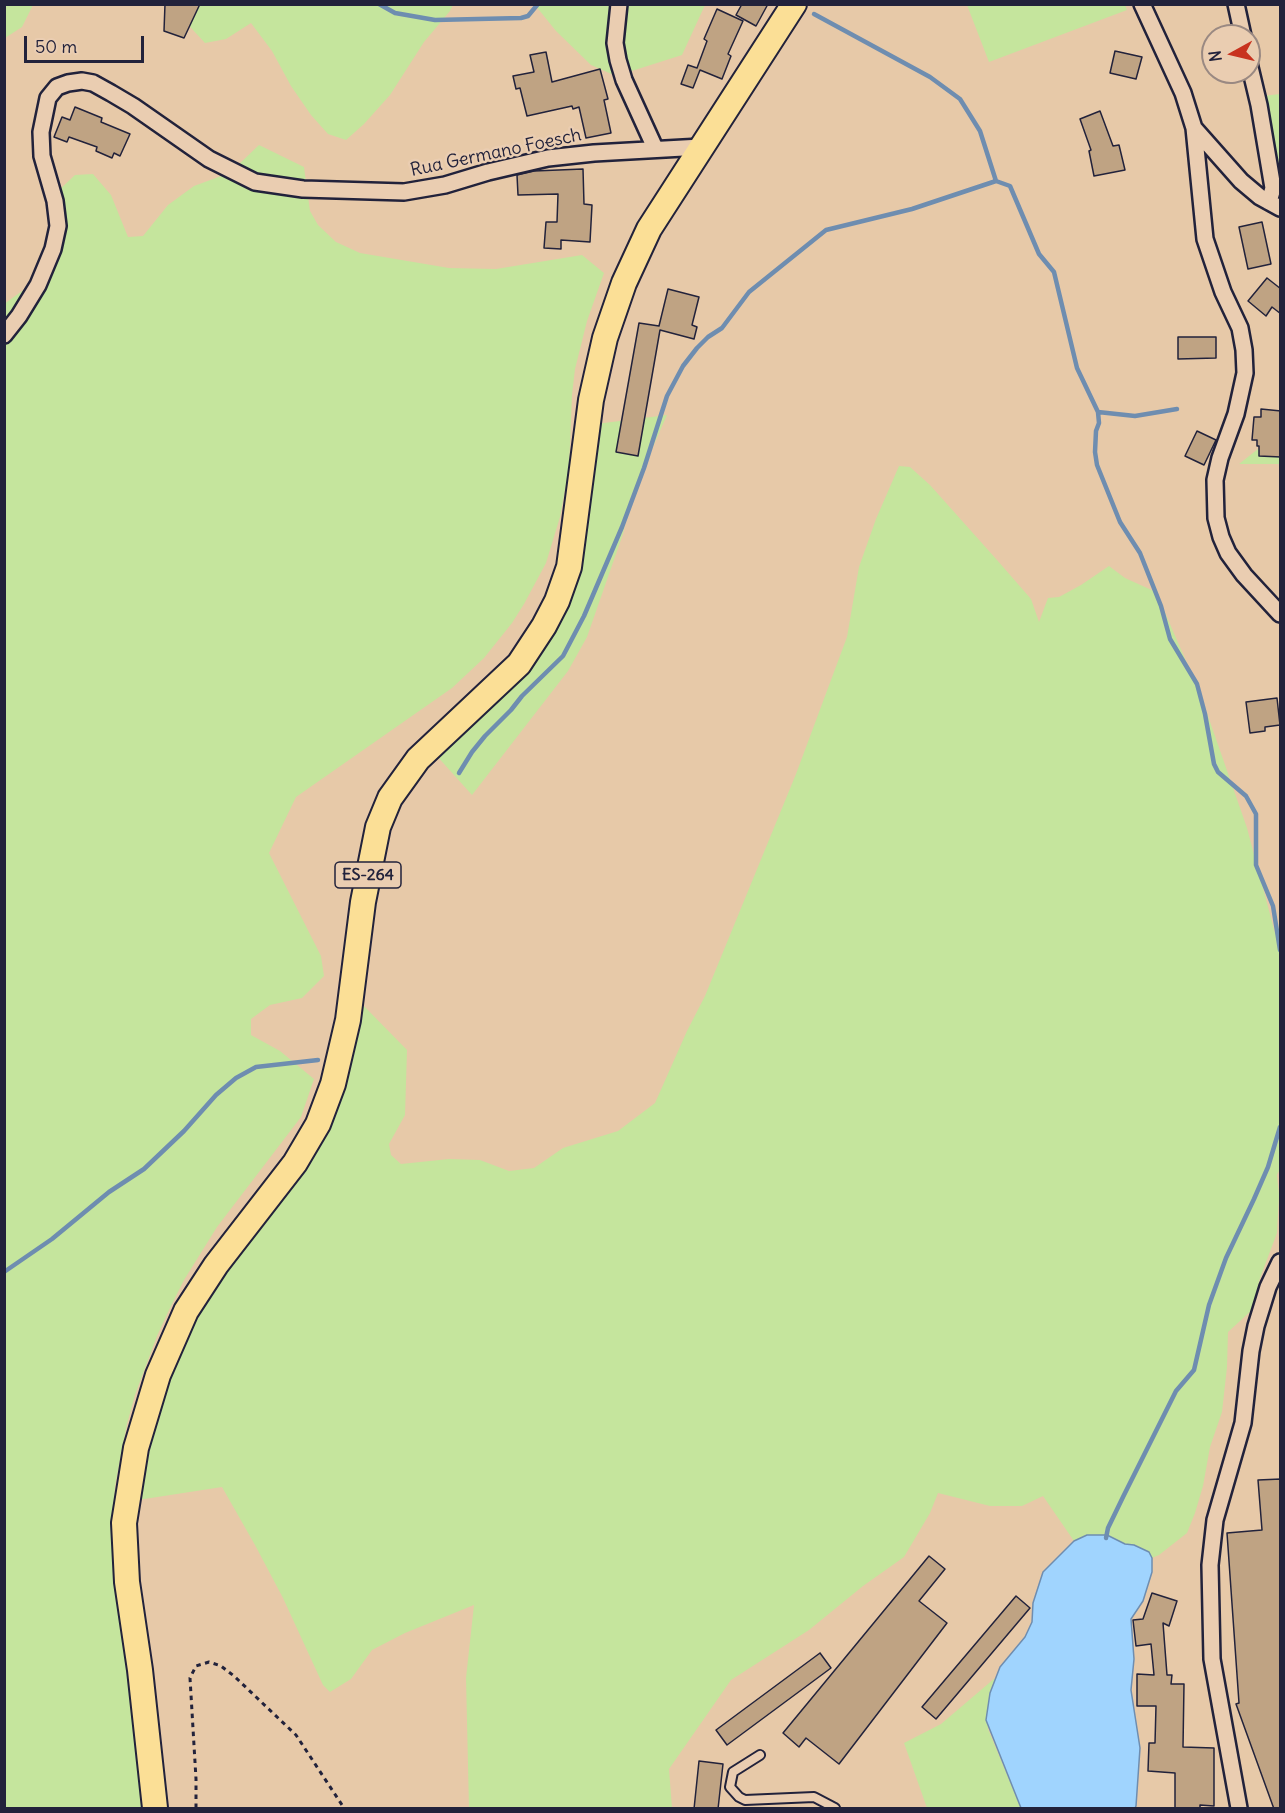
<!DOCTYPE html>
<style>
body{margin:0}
#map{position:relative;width:1285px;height:1813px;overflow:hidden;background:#e7c9a8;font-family:Delius,sans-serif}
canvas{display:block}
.frame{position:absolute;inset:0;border:6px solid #22223b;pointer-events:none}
.north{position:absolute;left:1201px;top:24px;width:60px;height:60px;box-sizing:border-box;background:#eacdb1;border:2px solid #9a8982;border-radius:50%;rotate:262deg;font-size:16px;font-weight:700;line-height:24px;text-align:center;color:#22223b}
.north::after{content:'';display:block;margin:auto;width:21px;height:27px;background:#c8321e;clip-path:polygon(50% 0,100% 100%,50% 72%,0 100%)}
.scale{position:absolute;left:24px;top:36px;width:120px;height:27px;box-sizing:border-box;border:3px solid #22223b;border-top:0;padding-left:8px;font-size:18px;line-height:21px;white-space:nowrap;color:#22223b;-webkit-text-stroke:4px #eacdb1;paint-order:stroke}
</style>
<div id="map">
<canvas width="1285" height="1813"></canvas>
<div class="frame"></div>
<div class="north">N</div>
<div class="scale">50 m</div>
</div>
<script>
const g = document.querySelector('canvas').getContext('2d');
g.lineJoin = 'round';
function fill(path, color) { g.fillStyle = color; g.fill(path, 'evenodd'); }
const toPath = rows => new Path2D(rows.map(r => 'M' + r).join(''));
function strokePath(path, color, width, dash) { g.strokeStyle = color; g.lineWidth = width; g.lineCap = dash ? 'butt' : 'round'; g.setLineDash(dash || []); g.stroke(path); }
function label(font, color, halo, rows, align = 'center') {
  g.font = font + ' Delius,sans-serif'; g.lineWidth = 5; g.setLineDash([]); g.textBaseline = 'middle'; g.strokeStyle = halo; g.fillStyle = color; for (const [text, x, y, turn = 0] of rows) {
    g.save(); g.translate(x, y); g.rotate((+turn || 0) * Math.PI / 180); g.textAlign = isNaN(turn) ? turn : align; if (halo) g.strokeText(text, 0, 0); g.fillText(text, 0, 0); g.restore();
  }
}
fill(toPath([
 [5,4,33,5,22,27,5,38],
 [176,5,453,5,450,11,424,42,390,95,364,124,346,140,328,134,311,115,291,86,272,51,251,23,226,39,205,43,181,17],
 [535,5,705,5,682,55,616,76,591,65,556,31],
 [1125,5,1127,10,989,62,967,5],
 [1280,94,1280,195,1263,96],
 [259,145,304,167,310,211,318,225,336,242,360,253,449,268,496,269,582,255,604,273,587,321,575,369,572,395,569,469,560,517,546,563,524,604,512,623,484,658,452,688,296,797,269,853,321,956,324,976,302,998,270,1005,251,1019,251,1035,280,1051,314,1079,301,1117,217,1227,184,1280,170,1308,157,1336,135,1395,127,1424,115,1486,113,1546,118,1605,155,1808,5,1808,4,304,36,281,54,235,58,191,75,175,93,174,111,195,128,237,143,236,168,205,194,186,224,175,237,166],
 [667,415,630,499,623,534,587,637,568,671,472,795,427,745,467,708,544,616,596,424],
 [1280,431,1280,464,1239,464,1277,434],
 [899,466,910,467,930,485,997,560,1031,599,1039,622,1048,598,1059,597,1081,585,1109,566,1125,578,1156,592,1200,693,1247,828,1275,933,1280,935,1280,1169,1277,1175,1279,1195,1277,1233,1260,1278,1252,1310,1228,1332,1227,1367,1222,1412,1210,1447,1203,1486,1195,1513,1187,1533,1159,1555,1152,1558,1149,1552,1134,1545,1125,1544,1107,1535,1087,1535,1074,1541,1043,1496,1022,1506,990,1506,938,1493,930,1513,904,1557,863,1586,809,1630,731,1680,669,1769,672,1808,469,1808,466,1678,474,1605,405,1633,372,1650,351,1679,330,1692,323,1685,283,1598,255,1545,222,1487,138,1500,150,1430,191,1318,273,1195,360,1002,407,1050,405,1115,389,1144,391,1155,401,1164,449,1159,480,1160,509,1171,534,1168,563,1148,618,1131,655,1103,687,1031,705,996,796,774,847,637,859,567,876,519],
 [995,1678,990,1693,988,1729,1021,1808,927,1808,904,1743,941,1724]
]), '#c5e59d');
const water = toPath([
 [1087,1535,1107,1535,1125,1544,1134,1545,1149,1552,1152,1558,1152,1572,1143,1601,1131,1619,1134,1659,1131,1690,1140,1748,1136,1806,1135,1808,1021,1808,986,1720,990,1693,1000,1667,1025,1637,1032,1622,1033,1603,1043,1572,1074,1541,1087,1535]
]);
fill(water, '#a0d4fe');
strokePath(water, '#6e8db0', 1.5);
strokePath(toPath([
 [379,4,395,13,435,20,521,18,528,16,538,4],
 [814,14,930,77,960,99,980,131,996,181],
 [1098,412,1135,416,1177,409],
 [459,773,472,752,485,736,511,710,522,696,563,656,584,616,622,527,644,468,667,396,683,366,697,348,708,337,722,328,749,292,826,230,912,209,996,181,1010,186,1039,254,1054,272,1077,368,1098,412,1099,423,1096,431,1095,452,1097,465,1120,522,1140,553,1161,606,1170,639,1197,684,1205,714,1214,764,1218,772,1246,796,1256,814,1256,865,1273,906,1280,950],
 [4,1272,52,1239,109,1192,144,1169,184,1131,216,1095,236,1078,256,1067,318,1060],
 [1106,1538,1108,1528,1123,1497,1176,1391,1194,1370,1209,1305,1226,1258,1254,1199,1268,1167,1280,1127]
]), '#6e8db0', 4.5);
const building = toPath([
 [165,4,200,4,184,38,164,31,165,4],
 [742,4,768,4,756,26,736,15,742,4],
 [717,9,743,21,728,54,731,56,722,79,700,70,693,88,681,84,688,65,697,68,707,41,704,39,717,9],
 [1115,51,1142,57,1136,79,1110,73,1115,51],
 [546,52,552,82,600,69,608,99,604,100,611,133,586,138,579,107,573,109,572,106,527,116,520,88,516,89,513,76,534,72,530,55,546,52],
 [75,107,102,118,101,122,130,134,120,156,114,153,112,158,96,151,97,147,69,137,67,142,54,137,62,117,70,120,75,107],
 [1100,111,1113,146,1119,145,1125,170,1094,176,1089,151,1091,150,1080,119,1100,111],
 [583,169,584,204,592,205,590,242,561,240,561,249,544,248,546,222,557,222,558,194,518,195,517,175,534,171,583,169],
 [1262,222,1271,264,1248,269,1239,227,1262,222],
 [1267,278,1281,289,1281,314,1272,307,1266,316,1248,301,1267,278],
 [668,289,699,297,692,325,697,327,694,339,660,330,638,456,616,452,639,323,659,326,668,289],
 [1178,337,1216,337,1216,358,1178,359,1178,337],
 [1261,409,1281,411,1281,457,1259,456,1259,446,1257,446,1257,440,1252,440,1254,417,1261,417,1261,409],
 [1197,431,1216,440,1204,465,1185,456,1197,431],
 [1277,698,1280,725,1265,727,1265,731,1250,733,1246,702,1277,698],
 [1281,1479,1281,1809,1274,1809,1236,1704,1239,1703,1227,1533,1262,1530,1258,1480,1281,1479],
 [929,1556,945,1569,919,1601,947,1623,839,1764,806,1738,799,1747,783,1733,929,1556],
 [1152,1593,1177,1601,1169,1626,1163,1623,1167,1675,1172,1675,1171,1684,1184,1684,1183,1747,1214,1748,1214,1806,1200,1805,1200,1809,1175,1809,1175,1773,1148,1771,1149,1743,1155,1743,1156,1706,1137,1706,1137,1674,1154,1675,1151,1644,1136,1646,1133,1620,1143,1619,1152,1593],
 [1016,1596,1030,1608,936,1719,922,1707,1016,1596],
 [820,1653,831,1668,727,1745,716,1730,820,1653],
 [699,1761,723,1764,718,1809,694,1809,699,1761]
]);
fill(building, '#bfa383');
strokePath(building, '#22223b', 1.5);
const service = toPath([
 [760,1755,733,1772,730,1787,739,1797,745,1800,814,1797,835,1808]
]);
const minor = toPath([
 [619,4,615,43,618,60,624,80,655,148],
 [1142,4,1183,93,1194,128,1205,239,1223,292,1240,328,1244,350,1245,373,1236,414,1220,458,1215,480,1216,518,1221,537,1228,553,1244,575,1280,614],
 [1236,4,1243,36],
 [1249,63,1259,105,1273,188,1269,202],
 [1194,128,1241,181,1260,197,1280,208],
 [4,335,19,316,38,285,53,249,58,226,55,201,42,156,41,132,48,98,57,87,68,83,82,81,93,83,111,93,133,106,209,159,255,182,303,189,404,192,445,185,488,172,548,158,594,153,701,147],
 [1239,1808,1212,1659,1210,1565,1215,1520,1243,1423,1251,1351,1256,1326,1268,1287,1280,1262]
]);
const primary = toPath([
 [155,1808,140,1670,127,1582,124,1523,136,1448,158,1375,186,1311,216,1265,295,1163,318,1124,333,1084,348,1020,363,902,378,827,390,798,418,759,519,664,544,626,557,601,569,567,591,400,605,338,624,283,649,229,794,4]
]);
strokePath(service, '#22223b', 12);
strokePath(minor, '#22223b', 20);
strokePath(primary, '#22223b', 28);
strokePath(toPath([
 [196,1808,196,1779,190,1678,196,1666,209,1662,221,1666,234,1676,296,1735,344,1808]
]), '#22223b', 3, [4.5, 4.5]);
strokePath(service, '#eacdb1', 8);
strokePath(minor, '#eacdb1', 15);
strokePath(primary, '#fbdf96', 24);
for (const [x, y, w] of [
 [368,875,66]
]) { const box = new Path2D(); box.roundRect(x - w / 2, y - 13, w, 26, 4.5); g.fillStyle = '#eacdb1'; g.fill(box); strokePath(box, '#22223b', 1.5); }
label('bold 16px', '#22223b', null, [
 ["ES-264",368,875]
]);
label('18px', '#22223b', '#eacdb1', [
 ["Rua Germano Foesch",496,153,-12]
]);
</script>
